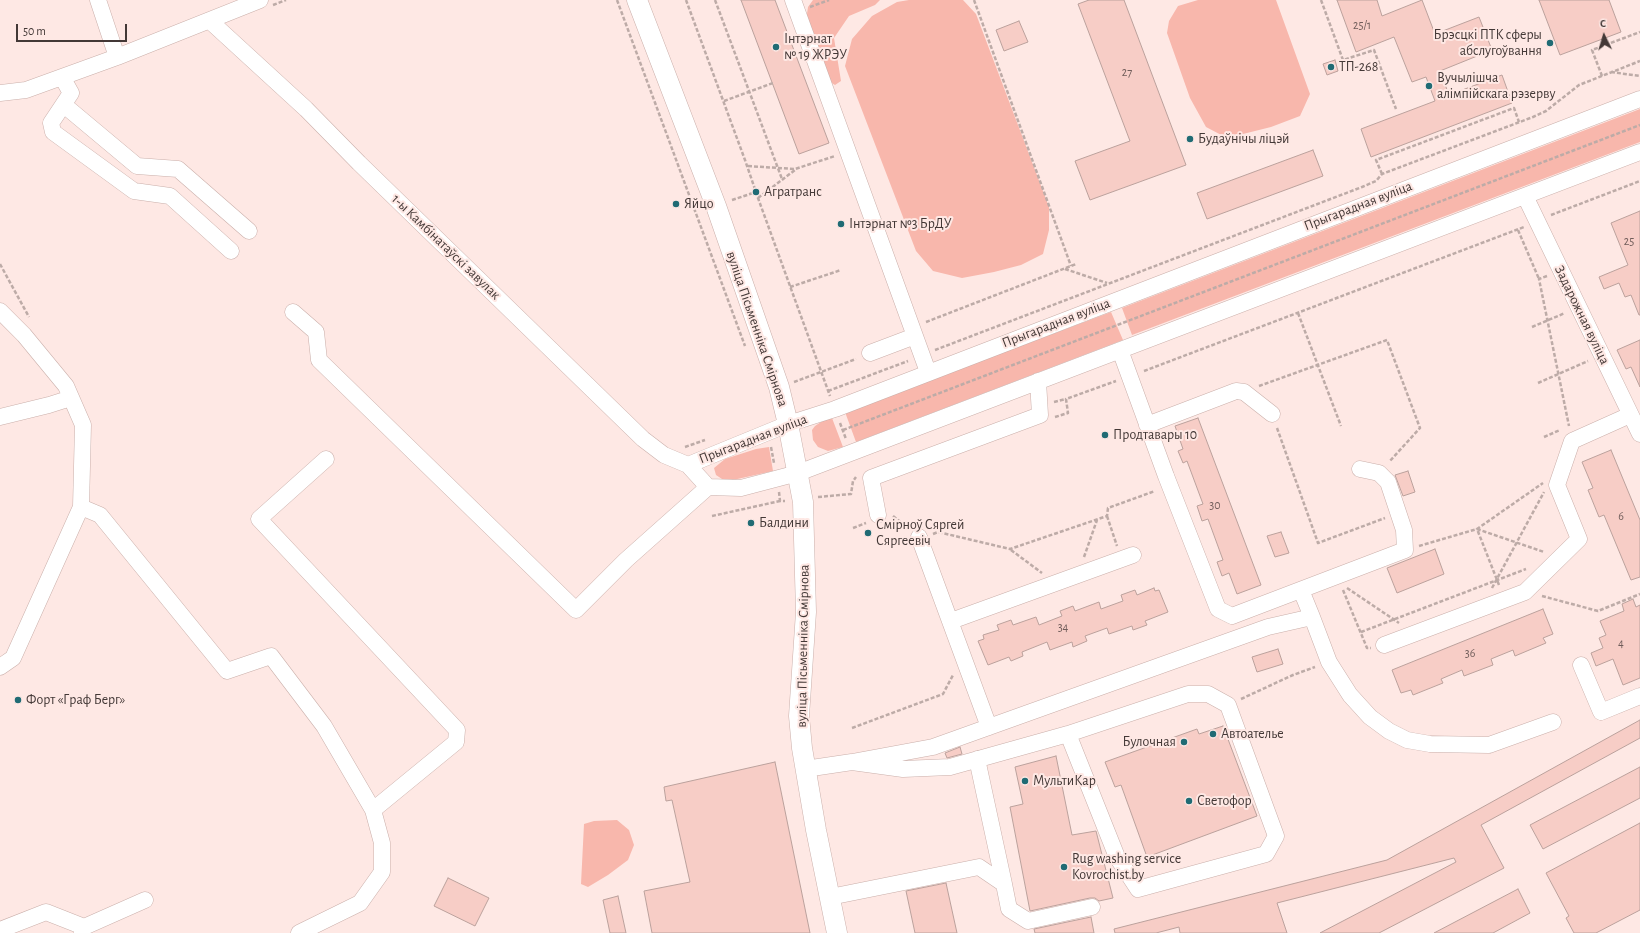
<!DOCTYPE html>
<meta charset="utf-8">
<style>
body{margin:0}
#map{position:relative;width:1640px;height:933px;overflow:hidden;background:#fee8e4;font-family:"Alegreya Sans",sans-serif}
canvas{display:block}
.north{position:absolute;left:1584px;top:16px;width:40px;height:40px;-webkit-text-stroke:3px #fee8e4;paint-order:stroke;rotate:355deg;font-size:11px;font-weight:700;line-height:16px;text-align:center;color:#433836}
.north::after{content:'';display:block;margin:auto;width:14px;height:18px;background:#433836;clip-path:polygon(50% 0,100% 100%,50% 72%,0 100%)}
.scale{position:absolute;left:16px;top:24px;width:111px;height:18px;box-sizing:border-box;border:2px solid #433836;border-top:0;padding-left:5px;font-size:12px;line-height:14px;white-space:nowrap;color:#433836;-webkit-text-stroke:3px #fee8e4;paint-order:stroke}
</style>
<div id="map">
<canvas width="1640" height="933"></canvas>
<div class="north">С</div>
<div class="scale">50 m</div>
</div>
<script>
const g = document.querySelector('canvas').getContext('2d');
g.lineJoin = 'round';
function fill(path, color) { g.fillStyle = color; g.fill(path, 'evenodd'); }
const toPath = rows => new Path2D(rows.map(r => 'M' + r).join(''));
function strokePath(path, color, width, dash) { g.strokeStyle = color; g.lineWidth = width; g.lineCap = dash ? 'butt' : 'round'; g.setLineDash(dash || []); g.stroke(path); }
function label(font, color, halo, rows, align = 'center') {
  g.font = font + ' "Alegreya Sans",sans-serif'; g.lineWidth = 4; g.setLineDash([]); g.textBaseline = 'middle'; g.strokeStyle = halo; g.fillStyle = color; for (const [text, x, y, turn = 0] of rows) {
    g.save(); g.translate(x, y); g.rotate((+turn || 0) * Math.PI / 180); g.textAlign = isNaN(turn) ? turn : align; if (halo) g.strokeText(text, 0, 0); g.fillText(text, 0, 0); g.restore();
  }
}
fill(toPath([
 [813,0,880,0,875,5,849,16,834,38,841,81,835,85,827,80,806,21,808,7],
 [909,0,963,0,976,14,1049,207,1049,230,1043,254,1021,265,994,272,962,278,933,271,916,251,845,66,852,39,872,16,897,2],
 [1198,0,1276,0,1310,94,1300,116,1271,127,1227,138,1206,127,1190,98,1167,33,1169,21,1178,6],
 [1640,109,1640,142,1132,335,1122,308],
 [1111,312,1123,340,856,442,845,412],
 [832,418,843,447,828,451,818,447,813,440,812,430,815,426,824,420],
 [769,447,773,471,733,480,722,479,716,475,714,468,725,459,756,449],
 [617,820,629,830,634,845,628,860,608,875,588,887,581,884,584,824,594,821]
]), '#f8b7ac');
const building = toPath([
 [741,0,775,0,829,143,799,154,741,0],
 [1089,0,1124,0,1186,165,1090,200,1075,161,1130,141,1078,4,1089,0],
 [1337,0,1377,0,1382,16,1422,0,1435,34,1479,17,1492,50,1440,71,1449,95,1502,75,1512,103,1371,157,1361,129,1435,101,1426,77,1412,82,1394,37,1356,52,1337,0],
 [1539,0,1609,0,1621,32,1560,55,1539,0],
 [1019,21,1028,42,1004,51,996,30,1019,21],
 [1335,60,1338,71,1327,75,1323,64,1335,60],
 [1313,150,1323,176,1207,219,1197,193,1313,150],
 [1640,211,1640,315,1639,315,1631,295,1625,297,1619,283,1604,289,1599,277,1628,265,1611,223,1640,211],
 [1640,340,1640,387,1631,367,1626,369,1617,350,1640,340],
 [1198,418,1261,585,1237,594,1229,573,1222,576,1217,562,1223,560,1208,519,1202,521,1197,506,1203,504,1187,461,1183,463,1178,451,1183,449,1175,426,1198,418],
 [1611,450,1640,520,1640,577,1631,580,1604,515,1599,517,1588,490,1593,488,1582,462,1611,450],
 [1408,471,1415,492,1403,496,1395,475,1408,471],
 [1281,532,1289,553,1275,557,1267,536,1281,532],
 [1435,549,1444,574,1397,593,1387,568,1435,549],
 [1154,588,1155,591,1159,590,1168,612,1145,621,1147,625,1133,630,1132,626,1109,634,1107,628,1085,636,1087,641,1073,647,1072,642,1050,650,1047,642,1022,652,1023,656,1011,661,1009,657,988,665,978,641,984,639,983,635,999,630,997,625,1011,620,1013,625,1036,617,1039,625,1062,616,1060,611,1073,606,1075,611,1099,602,1101,609,1123,601,1121,595,1135,590,1137,595,1154,588],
 [1633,599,1636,607,1640,605,1640,678,1623,685,1613,659,1596,666,1591,653,1603,648,1599,638,1606,635,1600,621,1624,611,1622,604,1633,599],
 [1543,609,1553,634,1543,638,1546,643,1515,656,1513,650,1491,659,1493,665,1464,676,1462,670,1441,679,1443,683,1413,695,1411,690,1401,693,1392,670,1543,609],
 [1278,649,1283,664,1257,672,1252,657,1278,649],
 [1640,720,1640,738,1481,825,1504,868,1379,933,1320,933,1456,862,1454,858,1277,903,1287,933,1180,933,1179,927,1156,933,1115,933,1114,929,1387,860,1640,720],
 [1223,726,1257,816,1147,857,1121,785,1115,787,1105,762,1197,729,1199,734,1223,726],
 [960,747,962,754,947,758,945,753,960,747],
 [1056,756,1072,835,1096,831,1113,898,1099,901,1095,898,1090,898,1030,911,1010,807,1023,804,1015,767,1056,756],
 [775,762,810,933,652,933,644,891,690,882,672,800,666,801,664,787,775,762],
 [1640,767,1640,798,1543,849,1530,825,1640,767],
 [1640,823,1640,910,1596,933,1574,933,1566,918,1569,916,1546,873,1640,823],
 [448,878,489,898,475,926,434,906,448,878],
 [946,883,957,933,915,933,906,891,946,883],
 [1518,889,1530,913,1493,933,1434,933,1518,889],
 [618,896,626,933,610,933,603,900,618,896],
 [1091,917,1094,933,1035,933,1034,929,1091,917]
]);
fill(building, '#f7cdc6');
strokePath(building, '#bba19c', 1);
const minor = toPath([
 [98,0,117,57],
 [793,0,928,372],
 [210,21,306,109,359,163,643,439,664,455,688,465,708,487,741,488,798,473,1640,152],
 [62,77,71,93,51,123,53,132,134,191,170,196,231,251],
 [0,93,26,90,117,57,260,0],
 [64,105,137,166,178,169,249,231],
 [1525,196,1640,434],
 [0,311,24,335,66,386,83,425,81,507,13,658,0,667],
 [293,312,316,332,319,360,576,610,626,560,708,487],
 [1120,350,1166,476,1218,609,1232,616,1405,550,1404,530,1388,482,1379,473,1360,469],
 [870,353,915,336],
 [0,417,49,405,71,398],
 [1147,425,1236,391,1244,392,1272,414],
 [326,459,259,519,457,730,456,742,373,810],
 [688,465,788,424,835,409,1640,99],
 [81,507,100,515,227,671,271,656,324,726,373,810,382,843,382,872,360,903,299,933],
 [878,515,871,478,1040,415,1038,381],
 [919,537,989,727],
 [1301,590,1312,617],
 [951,621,1133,555],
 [1384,645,1525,592,1579,539,1557,485,1572,441,1630,415],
 [1581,665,1601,712,1640,696],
 [977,759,1004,884],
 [852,762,903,769,950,767,1068,734,1188,694,1208,694,1228,705,1276,836,1266,854,1138,889,1117,857,1068,734],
 [805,769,852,762,933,747,1268,627,1312,617,1329,662,1350,695,1370,717,1389,731,1407,740,1430,744,1489,745,1553,722],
 [830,897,979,867,1004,884,1009,909,1028,921,1092,907],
 [0,930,46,912,84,927],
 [82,933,84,927,145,900]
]);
const major = toPath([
 [637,0,716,206,779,387,788,424,803,502,806,612,799,716,802,748,816,830,837,933]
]);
strokePath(minor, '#caafaa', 17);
strokePath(major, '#caafaa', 21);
strokePath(toPath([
 [617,0,745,346],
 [686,0,745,160,758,198,830,396],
 [715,0,782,179],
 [974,0,1071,266],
 [1321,0,1343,60,1374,50,1396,109],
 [273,5,286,0],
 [810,7,829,0],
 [1611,72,1640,76],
 [1602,76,1592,50,1640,32],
 [724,101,773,83],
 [748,166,795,169,835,156],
 [1382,174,1376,160,1514,108,1519,122],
 [758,198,795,170],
 [732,200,756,192],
 [1551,215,1640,181],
 [1518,230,1539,279],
 [0,264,29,317],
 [1065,269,1107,283],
 [1547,276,1539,279,1569,426],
 [790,287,841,270],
 [1298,313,1341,426],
 [926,322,1076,264],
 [1532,327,1565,313],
 [935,350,1362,187,1376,181,1382,174,1533,117,1546,111,1579,85,1640,61],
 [1144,371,1524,227],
 [794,382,856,359],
 [1538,383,1588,361],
 [1259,386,1387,340,1420,428,1389,462],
 [828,391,908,361],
 [1054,402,1066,399],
 [1055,417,1068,413,1066,399,1116,381],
 [840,423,846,439],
 [1277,428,1318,543,1385,518],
 [843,430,1640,125],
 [1544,437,1560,430],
 [685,447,705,440],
 [771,447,774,463],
 [779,492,780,501,785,501],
 [818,497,851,494,853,481,856,477],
 [712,516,780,501],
 [893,516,908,528],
 [1107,516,1117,546],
 [853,528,866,523],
 [933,534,938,532,1010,549,1107,516,1108,508,1155,491],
 [1419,546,1477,529,1543,483],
 [1011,550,1042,573],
 [1084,557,1097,520],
 [1499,585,1477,529,1544,552],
 [1347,588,1399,623],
 [1492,588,1544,492],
 [1343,590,1367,648,1371,648],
 [1542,596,1598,611,1640,594],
 [1361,632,1526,569],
 [1241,699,1293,675,1315,667],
 [852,728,943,694,953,675]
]), '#bdaba7', 2.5, [4, 2]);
strokePath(minor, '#fff', 16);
strokePath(major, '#fff', 20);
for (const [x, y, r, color] of [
 [1550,43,4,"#206b74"],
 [776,47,4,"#206b74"],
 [1331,67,4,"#206b74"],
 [1429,86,4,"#206b74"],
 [1190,139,4,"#206b74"],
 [756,192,4,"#206b74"],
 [676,204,4,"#206b74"],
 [841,224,4,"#206b74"],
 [1105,435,4,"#206b74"],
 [751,523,4,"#206b74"],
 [868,533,4,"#206b74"],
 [18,700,4,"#206b74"],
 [1213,734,4,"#206b74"],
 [1184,742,4,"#206b74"],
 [1025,781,4,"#206b74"],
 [1189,801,4,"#206b74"],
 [1064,867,4,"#206b74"]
]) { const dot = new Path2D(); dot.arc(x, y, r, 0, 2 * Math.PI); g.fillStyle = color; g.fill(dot); strokePath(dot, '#fee8e4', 1.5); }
label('12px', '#705d5a', null, [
 ["25/1",1362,25],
 ["27",1127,72],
 ["25",1629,241],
 ["30",1215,505],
 ["6",1621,516],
 ["34",1063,627],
 ["4",1621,643],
 ["36",1470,653]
]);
label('14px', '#433836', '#fee8e4', [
 ["Брэсцкі ПТК сферы",1542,35,"right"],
 ["абслугоўвання",1542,51,"right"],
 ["Інтэрнат",784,39],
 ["№ 19 ЖРЭУ",784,55],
 ["ТП-268",1339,67],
 ["Вучылішча",1437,78],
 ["алімпійскага рэзерву",1437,94],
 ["Будаўнічы ліцэй",1198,139],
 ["Агратранс",764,192],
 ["Яйцо",684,204],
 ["Інтэрнат №3 БрДУ",849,224],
 ["Продтавары 10",1113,435],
 ["Балдини",759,523],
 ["Смірноў Сяргей",876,525],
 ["Сяргеевіч",876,541],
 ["Форт «Граф Берг»",26,700],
 ["Автоателье",1221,734],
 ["Булочная",1176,742,"right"],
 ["МультиКар",1033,781],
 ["Светофор",1197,801],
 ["Rug washing service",1072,859],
 ["Kovrochist.by",1072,875]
], 'left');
label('14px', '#433836', '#fee8e4', [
 ["Прыгарадная вуліца",1358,206,-21],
 ["1-ы Камбінатаўскі завулак",446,247,44],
 ["Задарожная вуліца",1582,315,64],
 ["Прыгарадная вуліца",1056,323,-21],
 ["вуліца Пісьменніка Смірнова",757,329,71],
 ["Прыгарадная вуліца",753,439,-21],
 ["вуліца Пісьменніка Смірнова",803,646,-89]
]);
</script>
